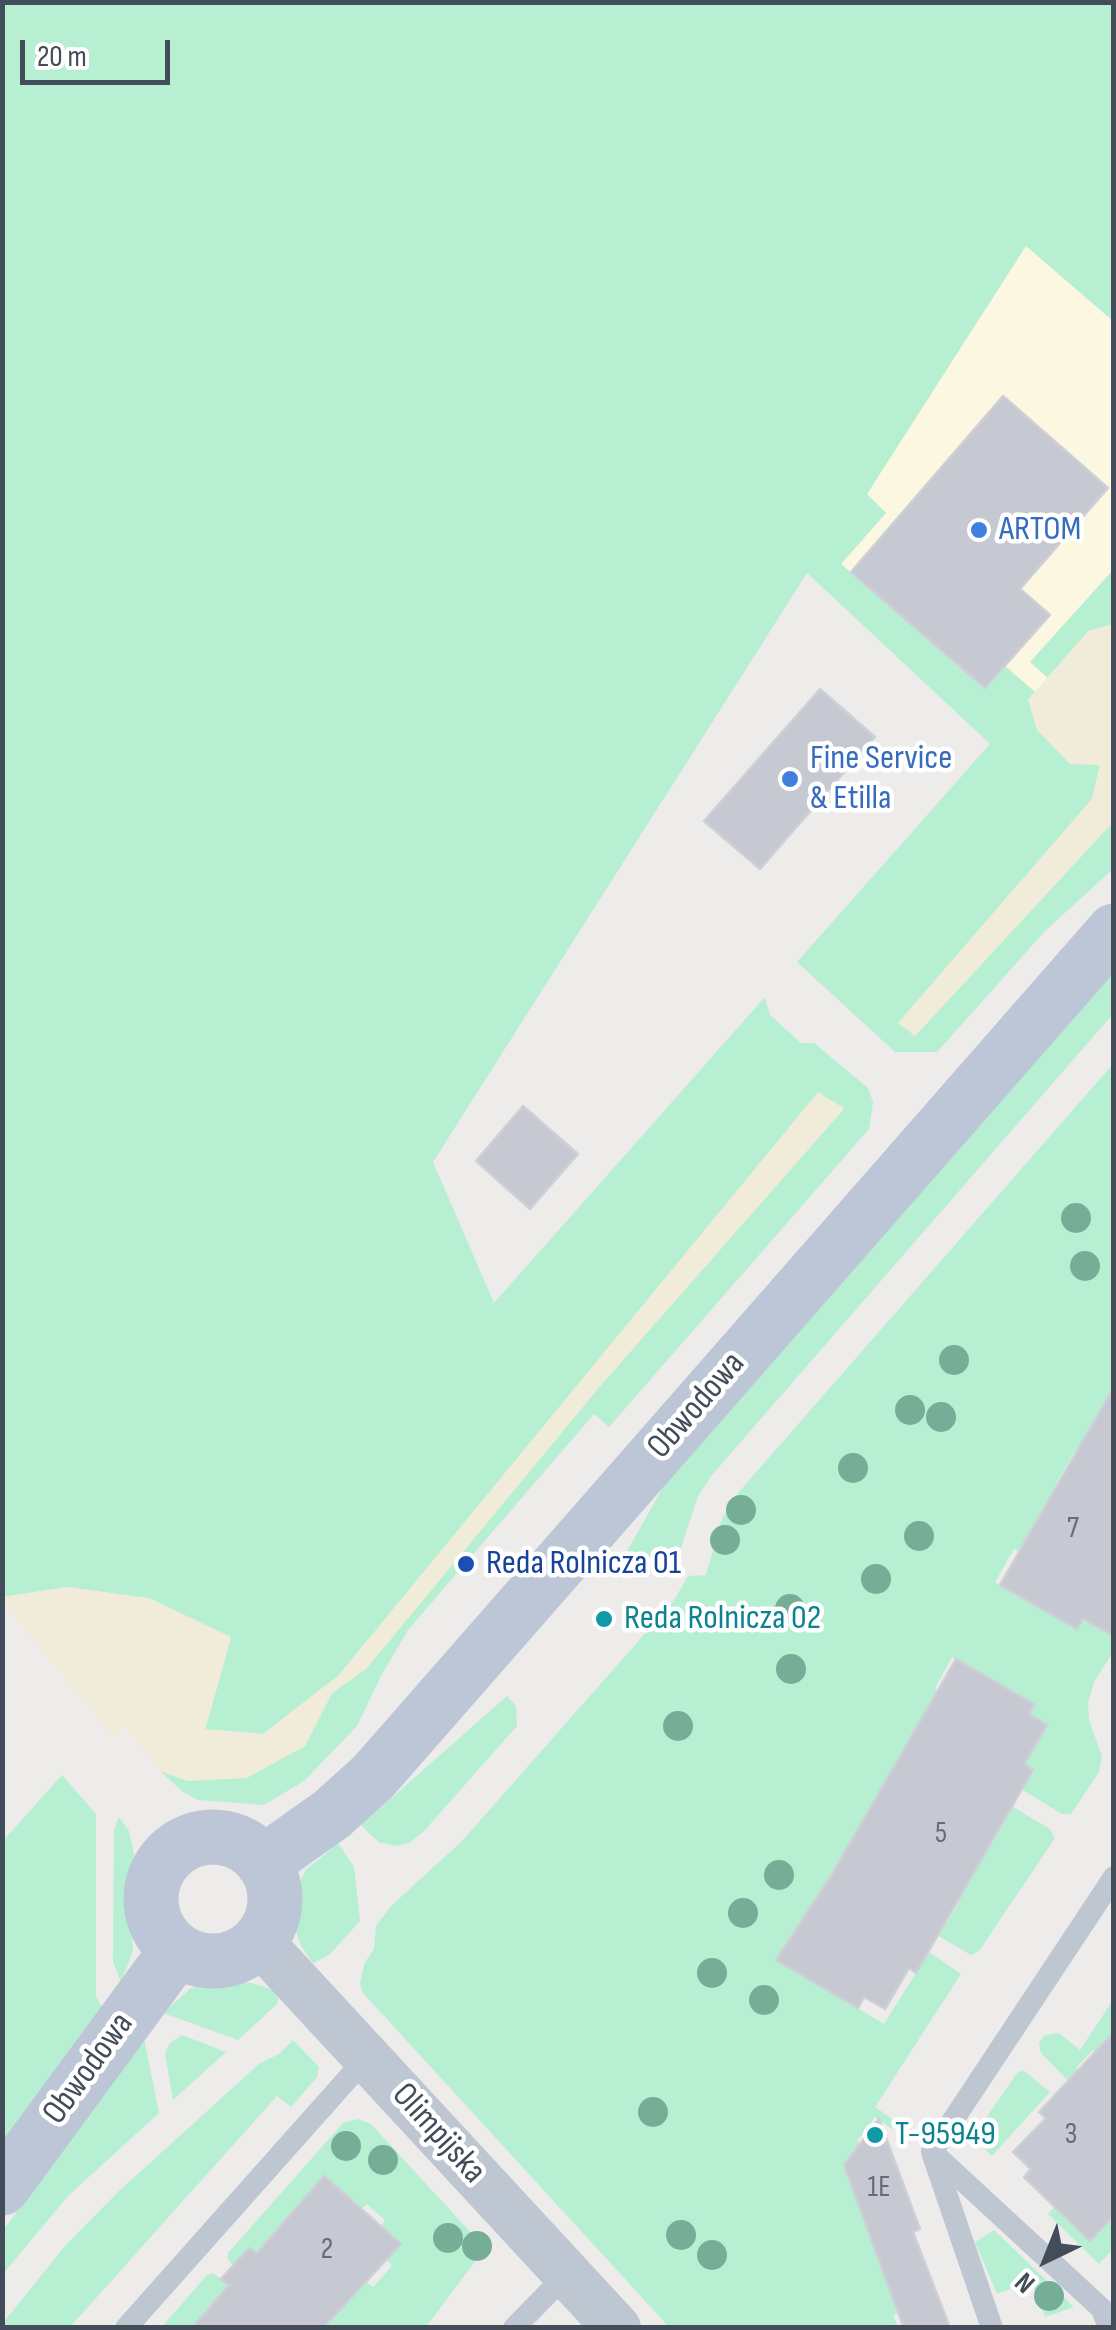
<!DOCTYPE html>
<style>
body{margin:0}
#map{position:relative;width:1116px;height:2330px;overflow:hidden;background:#eeebeb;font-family:"Sofia Sans Condensed",sans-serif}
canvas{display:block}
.frame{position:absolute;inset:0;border:5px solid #434d59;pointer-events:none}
.north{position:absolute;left:996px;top:2210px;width:100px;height:100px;-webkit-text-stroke:8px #fff;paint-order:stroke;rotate:223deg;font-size:28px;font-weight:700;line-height:40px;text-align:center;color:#434d59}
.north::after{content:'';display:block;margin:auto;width:35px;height:45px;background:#434d59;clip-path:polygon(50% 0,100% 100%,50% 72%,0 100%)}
.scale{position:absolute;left:20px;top:40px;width:150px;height:45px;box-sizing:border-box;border:5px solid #434d59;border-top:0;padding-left:12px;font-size:30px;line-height:35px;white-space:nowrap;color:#434d59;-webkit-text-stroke:8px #fff;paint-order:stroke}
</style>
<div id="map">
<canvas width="1116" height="2330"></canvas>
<div class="frame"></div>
<div class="north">N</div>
<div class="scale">20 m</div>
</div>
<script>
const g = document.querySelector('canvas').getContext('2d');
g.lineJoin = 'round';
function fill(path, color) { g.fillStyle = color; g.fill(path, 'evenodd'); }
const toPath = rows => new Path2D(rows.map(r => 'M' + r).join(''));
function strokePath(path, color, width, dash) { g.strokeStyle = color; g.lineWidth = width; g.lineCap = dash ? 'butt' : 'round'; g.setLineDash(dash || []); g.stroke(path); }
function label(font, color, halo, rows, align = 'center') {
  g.font = font + ' "Sofia Sans Condensed",sans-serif'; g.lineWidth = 9; g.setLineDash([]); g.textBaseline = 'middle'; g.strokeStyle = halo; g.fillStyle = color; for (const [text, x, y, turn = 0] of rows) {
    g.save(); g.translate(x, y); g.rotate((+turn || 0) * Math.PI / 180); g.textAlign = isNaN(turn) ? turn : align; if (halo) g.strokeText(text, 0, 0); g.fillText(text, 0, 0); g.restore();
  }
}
fill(toPath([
 [1035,215,1113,282,1113,602,990,744,807,573]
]), '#fcf7e1');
fill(toPath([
 [3,3,1113,3,1113,321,1026,246,867,494,886,513,841,564,985,688,1005,666,1035,692,1028,700,1100,765,1092,799,899,1022,915,1036,1113,822,1113,869,1045,931,937,1052,895,1052,797,962,990,744,807,573,433,1162,494,1303,765,997,770,1015,801,1043,814,1043,868,1088,873,1102,869,1129,609,1427,594,1414,408,1630,381,1676,357,1726,304,1781,264,1805,198,1800,183,1792,160,1771,188,1781,305,1746,332,1693,366,1669,601,1385,844,1108,818,1093,339,1675,263,1734,205,1730,231,1638,68,1587,3,1597],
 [1113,570,1113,624,1088,632,1048,678,1030,662],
 [1113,973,1113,1014,712,1475,698,1496,679,1554,624,1563,629,1555,626,1553,669,1477],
 [1113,1064,1114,1387,1099,1413,1113,1422,1098,1464,1075,1451,1056,1484,1067,1491,1046,1503,1019,1552,1014,1549,995,1582,1030,1603,1033,1599,1102,1629,1113,1610,1113,1652,1094,1682,1088,1703,1089,1720,1102,1756,1099,1772,1071,1814,1062,1814,1021,1789,1023,1764,1046,1724,1029,1714,1034,1703,1012,1690,1008,1695,984,1675,952,1657,935,1688,938,1691,841,1884,829,1878,800,1928,795,1928,777,1960,884,2024,929,1952,961,1974,875,2107,897,2122,892,2129,875,2117,857,2141,884,2160,903,2311,893,2315,898,2327,669,2327,363,1993,360,1984,364,1964,374,1949,376,1926,391,1906,462,1841,673,1602,688,1576,706,1575,722,1519,738,1493],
 [507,1696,516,1706,517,1726,424,1831,409,1843,395,1846,379,1842,370,1834,361,1825],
 [62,1775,96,1814,96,1996,102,2007,3,2144,3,1841],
 [1003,1801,1050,1829,1055,1838,979,1951,971,1955,930,1931,937,1920,946,1924,959,1902,949,1895,982,1839,992,1844,1005,1820,995,1814],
 [119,1817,129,1831,134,1854,129,1905,133,1951,121,1982,113,1962,114,1830],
 [338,1843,354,1867,360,1921,329,1955,313,1963,300,1944,294,1924,295,1894,305,1871],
 [221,1981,252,1983,273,1990,279,1996,277,2004,238,2040,163,2013,191,1988],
 [1113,2000,1113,2052,1102,2057,1093,2050,1076,2068,1085,2076,1074,2087,1041,2053,1039,2043,1045,2035,1059,2033,1080,2050],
 [182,2035,226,2052,173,2100,165,2054,170,2043],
 [144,2038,159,2113,68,2196,3,2274,2,2232],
 [293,2040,319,2067,317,2077,291,2107,277,2096,70,2327,3,2327,3,2323,65,2246,119,2191,259,2064,279,2054],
 [1023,2070,1050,2092,992,2156,977,2142,977,2131,1017,2073],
 [358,2119,371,2124,485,2248,426,2327,323,2327,365,2281,373,2287,392,2266,387,2260,401,2244,381,2226,385,2220,367,2204,361,2209,324,2176,257,2253,249,2248,233,2266,228,2259,228,2253,343,2123],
 [1058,2203,1113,2208,1113,2249,1099,2264,1048,2214],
 [994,2230,1074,2307,1045,2317,1031,2281,997,2294,975,2242],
 [213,2273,229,2285,192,2327,161,2328,207,2275]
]), '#b6efd2');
fill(toPath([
 [1113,624,1113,822,915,1036,898,1023,1092,799,1100,765,1070,764,1037,730,1028,700,1088,631],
 [818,1092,844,1109,601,1385,366,1669,332,1693,305,1746,247,1778,188,1781,160,1771,126,1727,113,1737,3,1603,3,1597,67,1587,149,1598,231,1637,205,1729,264,1734,339,1675]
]), '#f1ecda');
const building = toPath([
 [1003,396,1108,488,1020,589,1050,615,985,688,851,572,1003,396],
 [820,689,875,737,760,869,704,821,820,689],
 [523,1106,578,1154,530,1209,476,1161,523,1106],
 [1114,1387,1114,1636,1083,1619,1077,1629,1000,1585,1114,1387],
 [956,1659,1034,1704,1029,1714,1047,1725,1024,1764,1033,1770,916,1973,909,1968,885,2009,864,1997,858,2008,776,1960,830,1878,956,1659],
 [1114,2032,1114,2215,1090,2241,1024,2177,1031,2169,1013,2152,1046,2118,1039,2112,1114,2032],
 [879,2119,920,2229,913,2232,950,2328,904,2328,844,2165,879,2119],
 [324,2176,401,2244,323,2328,192,2328,229,2285,221,2279,249,2248,257,2253,324,2176]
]);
fill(building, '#c7c9d2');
strokePath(building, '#cfd0d7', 2.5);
strokePath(toPath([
 [932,2152,1114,1877],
 [932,2152,1102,2309,1109,2328],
 [933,2155,992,2328],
 [126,2328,368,2056],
 [514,2328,567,2274]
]), '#bec6d2', 22);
strokePath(toPath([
 [259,1941,617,2328]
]), '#bec6d2', 48);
strokePath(toPath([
 '151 1899a62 62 0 1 1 124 0a62 62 0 1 1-124 0Z',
 [263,1863,332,1814,373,1777,1114,931],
 [2,2188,177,1950]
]), '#bdc6d6', 55);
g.fillStyle = '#76ad96';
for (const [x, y] of [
 [1076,1218],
 [1085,1266],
 [954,1360],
 [910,1410],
 [941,1417],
 [853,1468],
 [741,1510],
 [919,1536],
 [725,1540],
 [876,1579],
 [790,1609],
 [791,1669],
 [678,1726],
 [779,1875],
 [743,1913],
 [712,1973],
 [764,2000],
 [653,2112],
 [346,2146],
 [383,2160],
 [681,2235],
 [448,2238],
 [477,2246],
 [712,2255],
 [1049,2296]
]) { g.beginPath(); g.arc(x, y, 15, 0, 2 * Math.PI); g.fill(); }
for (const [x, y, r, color] of [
 [979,530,10,"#3f7fe0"],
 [790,779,10,"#3f7fe0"],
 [466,1564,10,"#1a4fb4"],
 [604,1619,10,"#0f9aa8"],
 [875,2135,10,"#0f9aa8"]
]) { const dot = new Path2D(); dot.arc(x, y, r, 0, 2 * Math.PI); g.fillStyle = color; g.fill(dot); strokePath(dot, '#fff', 4); }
label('30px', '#646c77', null, [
 ["7",1073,1529],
 ["5",941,1834],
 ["3",1071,2135],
 ["1E",879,2188],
 ["2",327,2250]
]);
label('35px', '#366cbe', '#fff', [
 ["ARTOM",999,530],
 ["Fine Service",810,759],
 ["& Etilla",810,799]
], 'left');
label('35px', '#434d59', '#fff', [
 ["Obwodowa",697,1406,-49],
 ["Obwodowa",89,2069,-54],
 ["Olimpijska",438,2134,48]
]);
label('35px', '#164399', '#fff', [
 ["Reda Rolnicza 01",486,1564]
], 'left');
label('35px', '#0d838f', '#fff', [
 ["Reda Rolnicza 02",624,1619],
 ["T-95949",895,2135]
], 'left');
</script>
